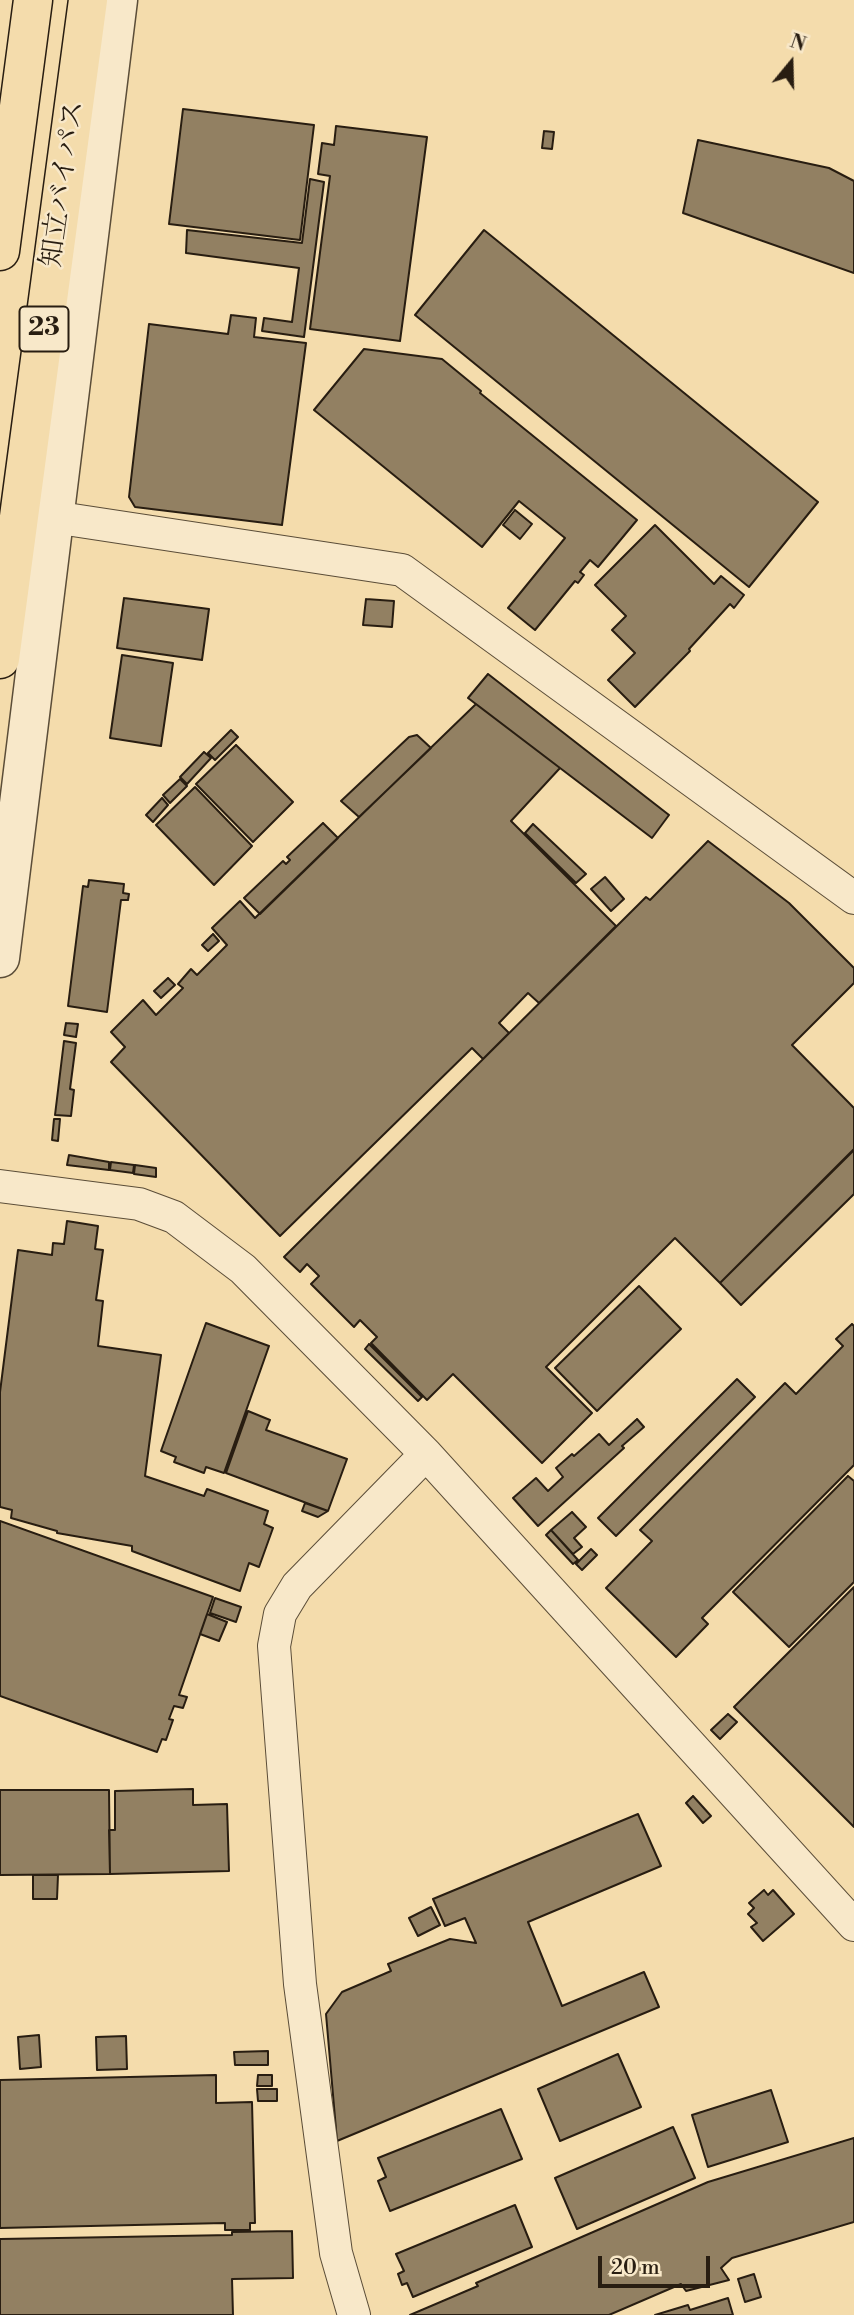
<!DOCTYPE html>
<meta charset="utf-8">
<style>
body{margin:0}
#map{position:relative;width:854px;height:2315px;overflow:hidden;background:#f4dcac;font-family:"Libre Bodoni",serif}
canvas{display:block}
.north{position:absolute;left:756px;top:28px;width:70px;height:70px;-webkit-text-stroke:5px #f8e8c9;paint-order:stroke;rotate:19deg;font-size:19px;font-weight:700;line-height:28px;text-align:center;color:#281d11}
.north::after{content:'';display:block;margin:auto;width:24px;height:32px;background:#281d11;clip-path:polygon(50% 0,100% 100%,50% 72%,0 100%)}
.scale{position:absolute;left:598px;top:2256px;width:112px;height:32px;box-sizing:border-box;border:4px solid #281d11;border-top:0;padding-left:9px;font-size:21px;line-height:24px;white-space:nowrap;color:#281d11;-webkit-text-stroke:5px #f8e8c9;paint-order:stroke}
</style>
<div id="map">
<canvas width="854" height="2315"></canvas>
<div class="north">N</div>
<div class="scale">20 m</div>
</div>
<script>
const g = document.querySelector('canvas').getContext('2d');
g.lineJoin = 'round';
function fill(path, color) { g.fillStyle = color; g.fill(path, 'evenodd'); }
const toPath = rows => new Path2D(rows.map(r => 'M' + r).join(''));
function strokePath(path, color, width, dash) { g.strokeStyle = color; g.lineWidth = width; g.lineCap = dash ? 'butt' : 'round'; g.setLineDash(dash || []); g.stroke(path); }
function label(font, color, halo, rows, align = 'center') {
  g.font = font + ' "Libre Bodoni","Noto Serif JP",serif'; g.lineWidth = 5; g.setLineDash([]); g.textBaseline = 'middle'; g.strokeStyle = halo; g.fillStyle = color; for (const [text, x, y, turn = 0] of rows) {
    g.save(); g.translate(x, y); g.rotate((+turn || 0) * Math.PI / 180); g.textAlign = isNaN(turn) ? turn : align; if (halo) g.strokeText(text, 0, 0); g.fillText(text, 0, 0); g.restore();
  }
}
const building = toPath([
 [183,109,314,125,300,240,169,224,183,109],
 [336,126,427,137,400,341,310,329,330,176,318,174,322,143,334,145,336,126],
 [544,131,554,132,552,149,542,148,544,131],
 [698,140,829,168,854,181,854,273,683,213,698,140],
 [310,179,324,182,304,337,262,331,264,318,292,322,299,268,186,253,187,230,302,243,310,179],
 [484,230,818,502,749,587,415,315,484,230],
 [231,315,256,318,254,337,306,343,282,525,135,507,129,497,149,324,228,334,231,315],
 [364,349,442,359,481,391,480,393,637,520,598,567,590,560,580,572,584,575,578,583,575,581,535,630,508,608,565,538,519,501,482,547,314,410,364,349],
 [515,510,532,524,520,539,503,525,515,510],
 [655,525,714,584,721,576,744,595,734,608,730,604,689,649,690,651,635,707,608,680,635,653,612,630,626,616,595,585,655,525],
 [124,598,209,609,202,660,117,648,124,598],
 [366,599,394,601,392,627,363,625,366,599],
 [122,655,173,663,161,746,110,738,122,655],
 [488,674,669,815,652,838,468,698,488,674],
 [476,704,560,768,511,821,616,926,539,1003,528,993,499,1023,509,1033,483,1059,472,1048,280,1236,111,1062,125,1047,111,1032,143,1000,156,1015,183,988,178,984,191,969,197,975,227,945,212,928,240,901,255,918,476,704],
 [231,730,238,737,215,760,208,753,231,730],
 [417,735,431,748,359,817,341,801,409,737,417,735],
 [236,745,293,802,253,842,196,784,236,745],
 [204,752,211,758,187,784,180,777,204,752],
 [180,779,187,786,170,803,163,795,180,779],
 [195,787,252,846,214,885,156,825,195,787],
 [162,798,168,805,153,822,146,815,162,798],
 [323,823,338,838,260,914,244,898,283,861,286,864,290,860,287,857,323,823],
 [533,824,586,874,576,883,525,833,533,824],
 [708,841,789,903,854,968,854,983,792,1045,854,1108,854,1149,720,1283,675,1238,546,1367,592,1413,542,1463,453,1374,427,1400,371,1343,377,1337,360,1320,354,1327,311,1284,319,1276,307,1264,300,1272,284,1257,638,905,646,897,650,900,708,841],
 [605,877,624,899,611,911,591,889,605,877],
 [89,880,124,884,123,893,129,894,128,900,121,900,107,1012,68,1006,83,886,88,887,89,880],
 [213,934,219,941,208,951,202,945,213,934],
 [168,978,175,985,161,998,154,991,168,978],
 [66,1023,78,1024,76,1037,64,1035,66,1023],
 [64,1041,76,1043,70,1089,74,1090,71,1116,55,1115,64,1041],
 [54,1119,60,1119,58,1141,52,1140,54,1119],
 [854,1150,854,1194,741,1305,720,1283,854,1150],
 [69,1155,109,1162,109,1170,67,1165,69,1155],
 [111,1162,134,1165,133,1173,110,1170,111,1162],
 [135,1165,156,1168,156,1177,134,1174,135,1165],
 [67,1221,98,1226,95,1249,103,1250,96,1300,103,1301,98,1346,161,1355,145,1476,204,1496,207,1489,268,1511,264,1524,273,1528,259,1567,249,1563,240,1591,132,1551,132,1546,57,1533,57,1531,11,1518,12,1510,0,1507,0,1392,18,1250,52,1255,53,1243,64,1244,67,1221],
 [639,1286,681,1329,597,1411,555,1368,639,1286],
 [206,1323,269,1346,224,1473,206,1467,204,1473,174,1462,176,1457,161,1451,206,1323],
 [852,1324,854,1326,854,1465,702,1618,708,1624,676,1657,606,1588,652,1541,640,1530,785,1383,796,1394,843,1346,836,1339,852,1324],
 [369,1344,422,1397,418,1401,365,1349,369,1344],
 [737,1379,755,1397,616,1536,598,1518,737,1379],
 [248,1411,270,1420,266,1430,347,1459,328,1511,226,1473,248,1411],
 [637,1419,644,1427,622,1446,624,1448,538,1526,513,1498,536,1478,548,1491,563,1477,556,1468,572,1454,574,1456,599,1434,609,1445,637,1419],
 [848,1476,854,1481,854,1582,789,1647,733,1592,848,1476],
 [305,1503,328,1511,318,1517,302,1511,305,1503],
 [572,1512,586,1527,574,1538,582,1547,573,1554,551,1530,572,1512],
 [0,1521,213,1597,179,1695,187,1697,183,1708,174,1706,169,1719,173,1720,166,1740,162,1739,157,1752,0,1696,0,1521],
 [551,1530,578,1560,573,1564,546,1535,551,1530],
 [591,1549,597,1555,582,1570,576,1564,591,1549],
 [854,1587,854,1827,734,1707,854,1587],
 [215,1598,241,1607,236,1622,210,1613,215,1598],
 [207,1614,227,1622,219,1641,200,1634,207,1614],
 [728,1714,737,1722,720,1739,711,1730,728,1714],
 [193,1789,193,1805,227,1804,229,1871,110,1874,109,1830,115,1830,115,1791,193,1789],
 [0,1790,109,1790,110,1874,0,1875,0,1790],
 [693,1796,711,1816,703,1823,686,1803,693,1796],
 [638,1814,661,1866,528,1922,562,2006,644,1972,659,2007,337,2141,326,2014,342,1992,391,1971,388,1964,450,1939,476,1943,465,1918,445,1926,433,1899,638,1814],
 [33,1875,58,1875,57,1899,33,1899,33,1875],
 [764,1890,768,1895,773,1890,794,1914,763,1941,751,1927,757,1923,748,1914,754,1908,749,1903,764,1890],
 [431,1907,440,1925,418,1936,409,1918,431,1907],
 [39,2035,41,2067,20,2069,18,2037,39,2035],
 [126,2036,127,2069,97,2070,96,2037,126,2036],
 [268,2051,268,2065,235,2065,234,2052,268,2051],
 [618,2054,641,2107,560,2141,538,2089,618,2054],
 [216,2075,216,2103,252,2102,255,2223,250,2223,250,2230,225,2230,225,2223,0,2228,0,2080,216,2075],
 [258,2075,272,2075,272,2086,257,2086,258,2075],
 [257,2089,277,2089,277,2101,258,2101,257,2089],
 [771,2090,788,2142,708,2167,692,2115,771,2090],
 [501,2109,522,2159,390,2211,378,2181,386,2177,378,2158,501,2109],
 [673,2127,695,2178,577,2229,555,2178,673,2127],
 [854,2138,854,2222,732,2258,721,2268,729,2280,686,2291,681,2284,609,2315,410,2315,478,2286,476,2283,708,2182,854,2138],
 [515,2205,532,2247,413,2297,407,2283,402,2285,398,2274,404,2271,396,2254,515,2205],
 [292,2231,293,2278,232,2279,233,2315,0,2315,0,2239,232,2235,232,2232,292,2231],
 [754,2274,761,2297,745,2302,738,2279,754,2274],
 [728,2298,733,2315,655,2315,688,2305,690,2310,728,2298]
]);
fill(building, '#928062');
strokePath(building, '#281d11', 2);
const minor = toPath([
 [53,517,402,570,854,898],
 [0,1186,139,1204,174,1217,243,1269,426,1454,854,1925],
 [354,2315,336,2253,300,1984,274,1646,280,1614,297,1586,426,1454]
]);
const tertiary = toPath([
 [0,958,118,0]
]);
const trunk = toPath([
 [0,251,33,0],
 [0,659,88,0]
]);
strokePath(minor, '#5b4d38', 34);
strokePath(tertiary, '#5b4d38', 41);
strokePath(trunk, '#281d11', 41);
strokePath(minor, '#f8e8c9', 32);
strokePath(tertiary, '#f8e8c9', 38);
strokePath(trunk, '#f4dcac', 38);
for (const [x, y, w] of [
 [44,329,49]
]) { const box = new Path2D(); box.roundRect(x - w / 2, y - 22.5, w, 45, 5); g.fillStyle = '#f8e8c9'; g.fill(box); strokePath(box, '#281d11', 2); }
label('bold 26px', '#281d11', null, [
 ["23",44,329]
]);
label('28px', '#281d11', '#f8e8c9', [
 ["知立バイパス",64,184,-82]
]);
</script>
